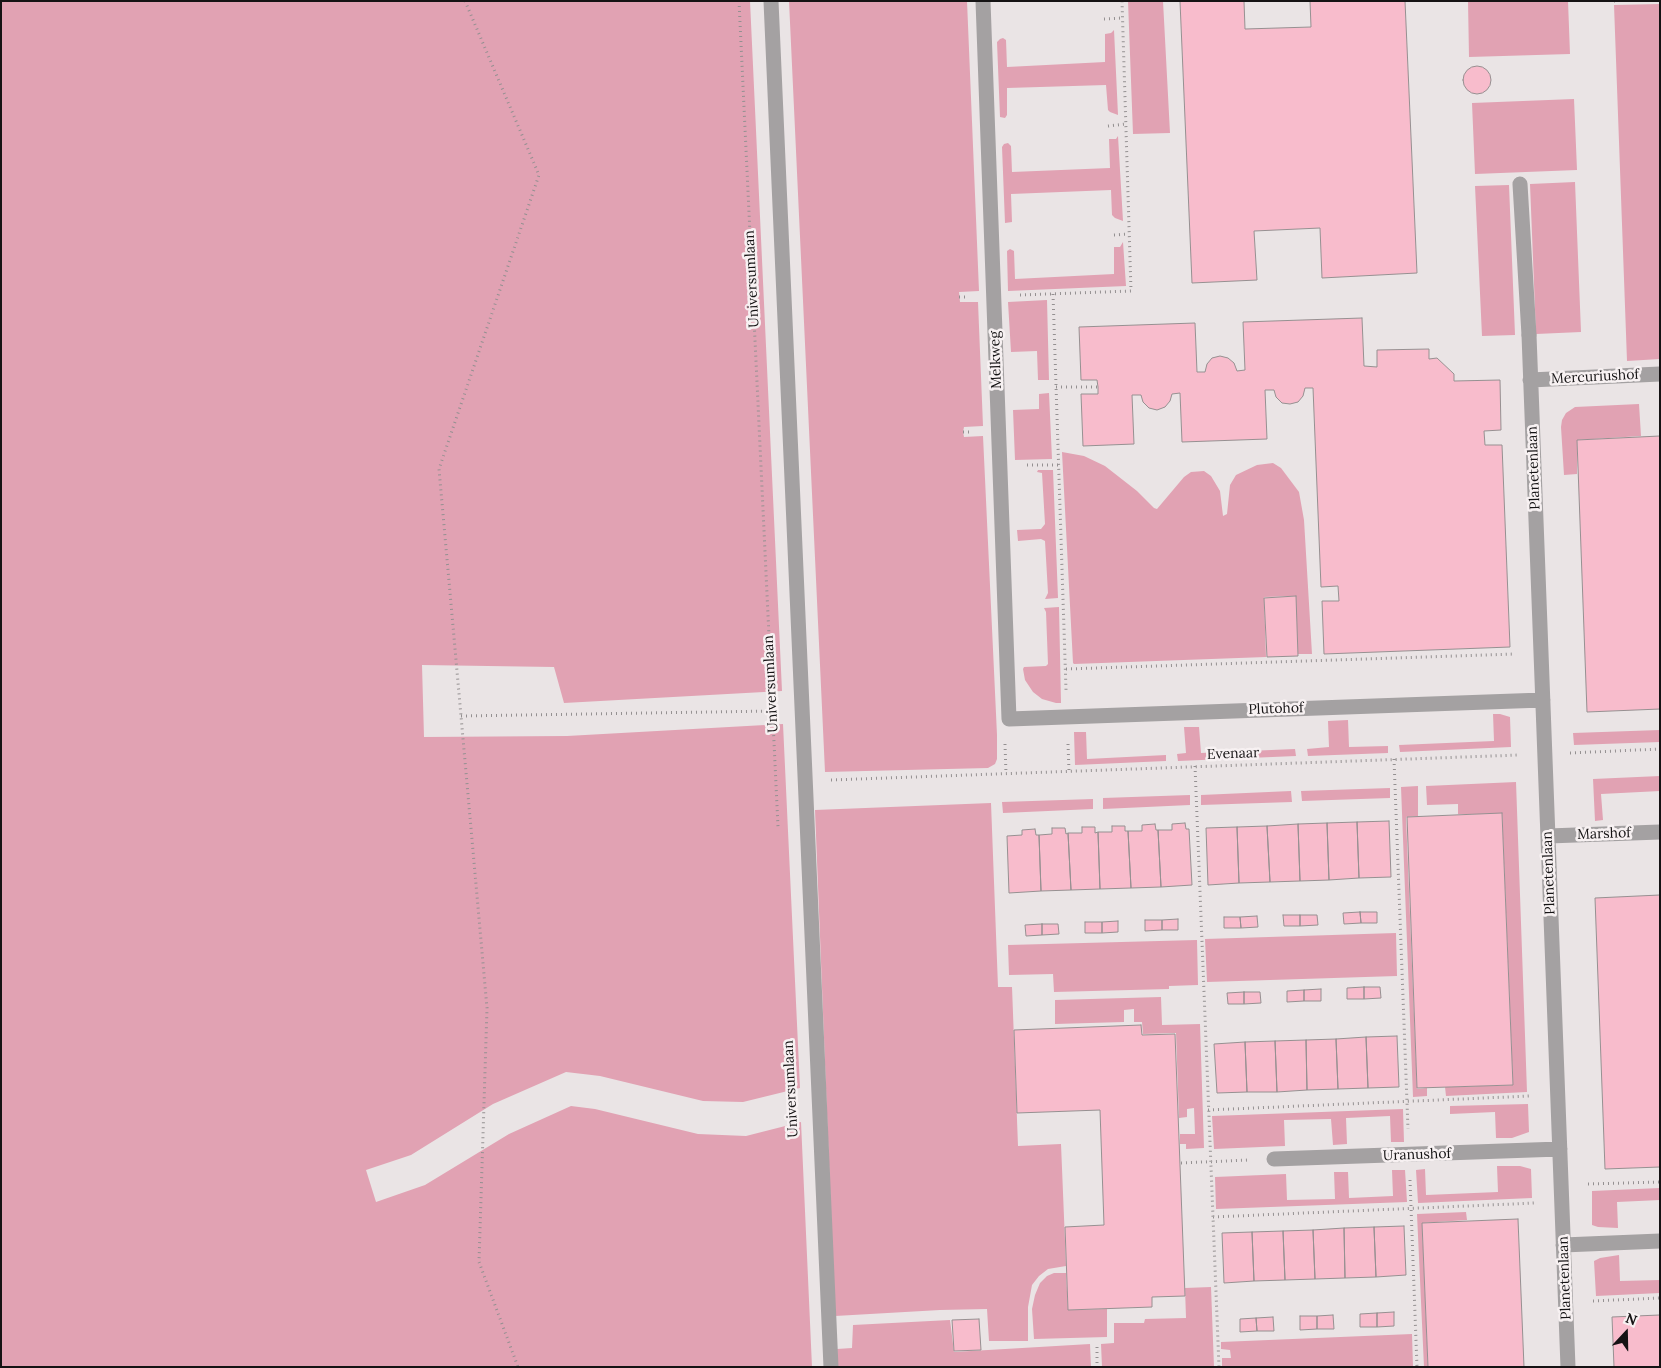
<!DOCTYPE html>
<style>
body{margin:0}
#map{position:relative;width:1661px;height:1368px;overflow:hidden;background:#eae4e5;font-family:Lora,serif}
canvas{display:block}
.frame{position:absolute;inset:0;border:2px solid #151314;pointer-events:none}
.north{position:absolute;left:1601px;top:1308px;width:50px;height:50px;-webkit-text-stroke:4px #f7f1f2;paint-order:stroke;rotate:21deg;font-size:14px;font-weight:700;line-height:20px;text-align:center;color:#151314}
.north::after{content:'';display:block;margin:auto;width:18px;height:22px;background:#151314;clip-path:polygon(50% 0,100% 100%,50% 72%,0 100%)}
</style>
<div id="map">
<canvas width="1661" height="1368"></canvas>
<div class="frame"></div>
<div class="north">N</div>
</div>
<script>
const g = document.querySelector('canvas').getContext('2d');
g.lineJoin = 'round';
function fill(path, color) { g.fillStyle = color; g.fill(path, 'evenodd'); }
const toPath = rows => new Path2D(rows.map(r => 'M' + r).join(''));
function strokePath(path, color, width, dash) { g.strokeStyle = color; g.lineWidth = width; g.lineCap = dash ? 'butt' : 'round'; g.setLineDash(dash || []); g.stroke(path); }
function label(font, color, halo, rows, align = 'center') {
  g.font = font + ' Lora,serif'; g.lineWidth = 5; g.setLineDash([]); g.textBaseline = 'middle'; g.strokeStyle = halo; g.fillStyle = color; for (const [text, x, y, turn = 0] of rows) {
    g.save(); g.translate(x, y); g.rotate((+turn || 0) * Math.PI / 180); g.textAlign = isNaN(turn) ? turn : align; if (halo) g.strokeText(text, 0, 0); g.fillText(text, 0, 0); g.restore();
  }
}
fill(toPath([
 [1,1,750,1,782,691,564,703,554,667,422,665,424,737,567,736,783,724,800,1088,743,1102,703,1101,600,1076,566,1072,493,1104,411,1155,366,1170,376,1202,425,1185,509,1134,571,1106,595,1109,698,1134,746,1136,801,1122,812,1367,1,1367],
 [789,1,967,1,979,291,959,292,960,302,978,302,983,426,964,427,963,432,964,437,983,436,997,735,997,759,995,764,988,768,825,772],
 [1128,1,1163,1,1170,133,1133,134],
 [1468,1,1568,1,1570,54,1469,57],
 [1660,4,1660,359,1627,361,1614,5],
 [1114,30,1118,115,1110,112,1108,110,1106,85,1007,88,1007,115,1005,118,1000,117,997,42,1000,39,1003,38,1006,40,1007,67,1105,62,1105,34,1111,33],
 [1574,99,1577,170,1475,174,1472,103],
 [1118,136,1123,221,1115,218,1112,215,1111,190,1011,194,1012,222,1005,223,1002,147,1004,144,1008,143,1011,146,1012,172,1110,168,1109,139,1116,139],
 [1575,182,1581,332,1536,334,1530,184],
 [1509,185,1515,335,1482,336,1475,186],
 [1123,242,1126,286,1008,291,1007,251,1010,249,1014,251,1015,279,1114,274,1114,247,1120,247],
 [1047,300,1049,380,1038,380,1037,351,1011,352,1008,302],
 [1049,393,1052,459,1015,460,1013,410,1039,409,1039,394],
 [1639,404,1641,436,1577,440,1577,474,1564,475,1561,427,1562,420,1566,413,1575,407],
 [1062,452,1084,456,1105,466,1137,491,1154,508,1157,509,1184,477,1191,472,1204,471,1211,476,1220,491,1223,516,1227,514,1230,485,1236,475,1257,465,1273,463,1281,468,1299,492,1304,520,1312,654,1298,654,1295,596,1264,597,1266,657,1074,664,1073,663],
 [1038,470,1053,470,1058,598,1045,599,1048,593,1045,541,1041,539,1018,541,1017,530,1041,529,1045,524,1042,473,1037,472],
 [1059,607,1061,703,1056,703,1042,699,1033,692,1025,680,1023,669,1024,667,1046,666,1048,664,1046,612,1044,608],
 [1493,714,1500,714,1510,717,1511,747,1400,752,1399,745,1494,741],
 [1348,720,1349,747,1388,746,1388,753,1308,756,1307,749,1329,747,1328,721],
 [1184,727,1199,727,1201,753,1295,749,1296,756,1178,761,1177,754,1186,753],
 [1660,730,1660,742,1574,745,1573,733],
 [1074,732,1086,732,1087,759,1166,755,1166,761,1075,765],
 [1660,776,1660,791,1601,794,1603,820,1595,821,1593,779],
 [1516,782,1527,1092,1446,1096,1445,1087,1513,1085,1502,814,1458,814,1458,804,1427,805,1426,786],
 [1418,786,1418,816,1406,817,1417,1089,1427,1088,1427,1096,1413,1097,1401,787],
 [1390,788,1390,798,1302,801,1301,791],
 [1291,791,1292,802,1201,805,1201,795],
 [1190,795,1190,805,1103,809,1103,798],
 [1093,799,1093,809,1003,813,1002,802],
 [991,803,998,987,1012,987,1018,1146,1061,1144,1066,1266,1048,1269,1039,1276,1032,1285,1028,1307,1028,1341,989,1341,987,1309,940,1310,835,1316,815,810],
 [1396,933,1397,976,1207,982,1205,939],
 [1197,940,1198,985,1169,986,1169,989,1054,992,1053,974,1009,975,1008,945],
 [1161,997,1162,1025,1200,1024,1204,1148,1186,1149,1186,1144,1180,1144,1180,1134,1195,1134,1194,1108,1187,1109,1187,1117,1179,1118,1176,1033,1143,1034,1142,1022,1134,1022,1134,1009,1124,1010,1124,1022,1055,1024,1055,1000],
 [1528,1104,1529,1132,1512,1138,1496,1138,1495,1112,1450,1114,1450,1106],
 [1403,1109,1404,1142,1391,1142,1390,1116,1346,1118,1347,1144,1333,1145,1331,1119,1284,1120,1285,1146,1214,1149,1212,1116],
 [1497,1166,1520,1166,1531,1169,1532,1198,1418,1203,1416,1170,1425,1169,1426,1195,1498,1192],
 [1392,1170,1405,1170,1407,1202,1216,1209,1215,1177,1286,1174,1287,1200,1335,1199,1334,1172,1348,1172,1349,1198,1393,1196],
 [1660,1188,1660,1200,1617,1202,1618,1228,1598,1227,1592,1225,1592,1191],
 [1466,1212,1467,1220,1422,1223,1428,1367,1424,1367,1417,1214],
 [1619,1255,1620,1281,1660,1280,1660,1293,1596,1296,1594,1261,1600,1258],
 [1054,1273,1066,1273,1068,1310,1107,1309,1107,1337,1034,1339,1032,1309,1035,1295,1040,1283,1047,1276],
 [1211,1287,1214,1367,1102,1367,1101,1344,1114,1343,1114,1323,1144,1323,1145,1319,1186,1318,1185,1288],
 [950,1320,954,1352,1090,1344,1091,1367,838,1367,837,1349,852,1348,853,1325],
 [1412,1334,1413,1367,1222,1367,1222,1358,1231,1358,1230,1350,1221,1349,1221,1342]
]), '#e1a2b3');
const building = toPath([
 [1180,1,1244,1,1245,29,1311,27,1310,1,1405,1,1417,273,1322,278,1320,228,1254,231,1257,280,1192,283,1180,1],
 '1463 80a14 14 0 1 1 28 0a14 14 0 1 1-28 0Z',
 [1362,318,1364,366,1377,367,1377,350,1429,349,1429,359,1437,358,1454,374,1454,381,1500,380,1501,430,1484,431,1485,445,1502,445,1510,647,1324,654,1322,601,1339,601,1338,586,1321,587,1313,388,1305,388,1303,396,1298,402,1290,404,1282,403,1276,397,1274,390,1265,390,1267,439,1182,442,1180,393,1172,394,1170,401,1165,407,1157,410,1149,408,1143,402,1141,395,1132,395,1134,444,1083,446,1081,394,1098,394,1098,387,1097,380,1081,380,1079,327,1195,323,1197,372,1205,372,1207,364,1212,358,1220,356,1228,358,1234,363,1237,371,1245,370,1243,322,1362,318],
 [1660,436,1660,709,1587,712,1577,440,1660,436],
 [1296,596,1298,656,1267,657,1264,598,1296,596],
 [1502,813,1513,1085,1417,1088,1407,817,1502,813],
 [1389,821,1391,877,1359,878,1357,822,1389,821],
 [1357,822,1359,878,1329,880,1327,823,1357,822],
 [1185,823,1186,829,1189,829,1192,885,1161,887,1158,830,1172,830,1172,824,1185,823],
 [1327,823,1329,880,1300,881,1298,824,1327,823],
 [1155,824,1156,830,1158,830,1161,887,1131,888,1128,831,1142,831,1142,825,1155,824],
 [1298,824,1300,881,1270,882,1267,826,1298,824],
 [1112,826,1125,826,1125,831,1128,831,1131,888,1100,889,1098,832,1112,832,1112,826],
 [1267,826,1270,882,1239,883,1237,827,1267,826],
 [1082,827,1095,827,1095,833,1098,832,1100,889,1071,890,1068,833,1082,833,1082,827],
 [1237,827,1239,883,1208,885,1206,828,1237,827],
 [1052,828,1065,828,1066,834,1068,833,1071,890,1041,891,1039,835,1052,834,1052,828],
 [1035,829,1036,835,1039,835,1041,891,1009,893,1007,836,1022,835,1022,830,1035,829],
 [1660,895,1660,1167,1605,1169,1595,898,1660,895],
 [1360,912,1377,912,1377,923,1361,923,1360,912],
 [1360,912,1361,923,1344,924,1343,913,1360,912],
 [1283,915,1300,915,1300,926,1284,926,1283,915],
 [1300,915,1317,915,1318,925,1300,926,1300,915],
 [1257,916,1258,927,1241,928,1240,917,1257,916],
 [1224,917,1240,917,1241,928,1224,928,1224,917],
 [1178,919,1178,930,1162,930,1162,920,1178,919],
 [1145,920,1162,920,1162,930,1145,931,1145,920],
 [1118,921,1118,932,1102,933,1102,922,1118,921],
 [1085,922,1102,922,1102,933,1085,933,1085,922],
 [1042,924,1058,924,1059,934,1042,935,1042,924],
 [1042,924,1042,935,1026,936,1025,925,1042,924],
 [1364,987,1380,987,1381,998,1364,999,1364,987],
 [1364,987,1364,999,1347,999,1347,988,1364,987],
 [1321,989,1321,1001,1304,1001,1304,990,1321,989],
 [1304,990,1304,1001,1287,1002,1287,991,1304,990],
 [1244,992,1260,992,1261,1003,1244,1004,1244,992],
 [1244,992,1244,1004,1228,1004,1227,993,1244,992],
 [1141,1025,1142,1035,1175,1034,1185,1296,1152,1297,1152,1307,1068,1310,1065,1227,1104,1225,1100,1110,1017,1113,1014,1030,1141,1025],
 [1397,1036,1399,1087,1368,1088,1366,1037,1397,1036],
 [1366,1037,1368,1088,1338,1089,1336,1039,1366,1037],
 [1336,1039,1338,1089,1307,1090,1306,1040,1336,1039],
 [1306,1040,1307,1090,1277,1092,1275,1041,1306,1040],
 [1275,1041,1277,1092,1247,1092,1245,1042,1275,1041],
 [1245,1042,1247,1092,1217,1093,1214,1044,1245,1042],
 [1518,1219,1524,1367,1428,1367,1422,1223,1518,1219],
 [1404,1226,1406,1275,1376,1277,1374,1227,1404,1226],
 [1374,1227,1376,1277,1345,1278,1344,1228,1374,1227],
 [1344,1228,1345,1278,1315,1279,1313,1230,1344,1228],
 [1313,1230,1315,1279,1285,1280,1283,1231,1313,1230],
 [1283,1231,1285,1280,1254,1281,1252,1232,1283,1231],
 [1252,1232,1254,1281,1224,1283,1222,1233,1252,1232],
 [1394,1312,1394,1326,1377,1327,1377,1313,1394,1312],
 [1377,1313,1377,1327,1360,1327,1360,1314,1377,1313],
 [1333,1315,1334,1329,1317,1329,1317,1316,1333,1315],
 [1660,1315,1660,1367,1614,1367,1612,1317,1660,1315],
 [1300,1316,1317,1316,1317,1329,1300,1330,1300,1316],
 [1273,1317,1274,1331,1257,1331,1256,1318,1273,1317],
 [1256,1318,1257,1331,1240,1332,1240,1319,1256,1318],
 [979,1319,981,1350,954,1351,952,1320,979,1319]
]);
fill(building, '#f8bccc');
strokePath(building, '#969091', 1);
strokePath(toPath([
 [465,1,539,175,439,469,487,1008,479,1262,518,1367],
 [739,1,778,827],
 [1614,1,1619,1],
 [1104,19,1122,18],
 [1108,126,1126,124],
 [1114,235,1129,234],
 [1053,294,1066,690],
 [1020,295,1131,291,1122,1],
 [959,297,966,297],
 [1056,387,1098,387],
 [963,432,973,432],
 [1027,465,1059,465],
 [1066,669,1515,654],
 [461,716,772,711],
 [1005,744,1006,774],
 [1068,744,1069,771],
 [1570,753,1660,749],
 [1394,759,1408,1129],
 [1195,766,1219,1367],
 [831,780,1519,755],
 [1208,1110,1530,1096],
 [1181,1163,1249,1160],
 [1410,1180,1417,1367],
 [1588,1184,1660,1182],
 [1213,1217,1535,1203],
 [1593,1301,1660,1298],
 [1097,1347,1097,1367]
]), '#949091', 3, [1, 4]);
strokePath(toPath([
 [1520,184,1529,335]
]), '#a4a1a2', 15);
strokePath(toPath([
 [771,1,831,1367],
 [983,1,1009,719,1543,700],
 [1529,335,1568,1367],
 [1530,380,1660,374],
 [1548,836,1660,832],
 [1274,1159,1560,1149],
 [1563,1245,1660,1241]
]), '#a4a1a2', 15);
label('14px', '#151314', '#f7f1f2', [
 ["Universumlaan",752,279,-93],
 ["Melkweg",996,360,-92],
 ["Mercuriushof",1595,377,-3],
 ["Planetenlaan",1534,468,-92],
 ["Universumlaan",771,684,-93],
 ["Plutohof",1276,709,-2],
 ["Evenaar",1233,754,-2],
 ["Marshof",1604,834,-2],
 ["Planetenlaan",1549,873,-92],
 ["Universumlaan",791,1089,-93],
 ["Uranushof",1417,1155,-2],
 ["Planetenlaan",1565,1278,-92]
]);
</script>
